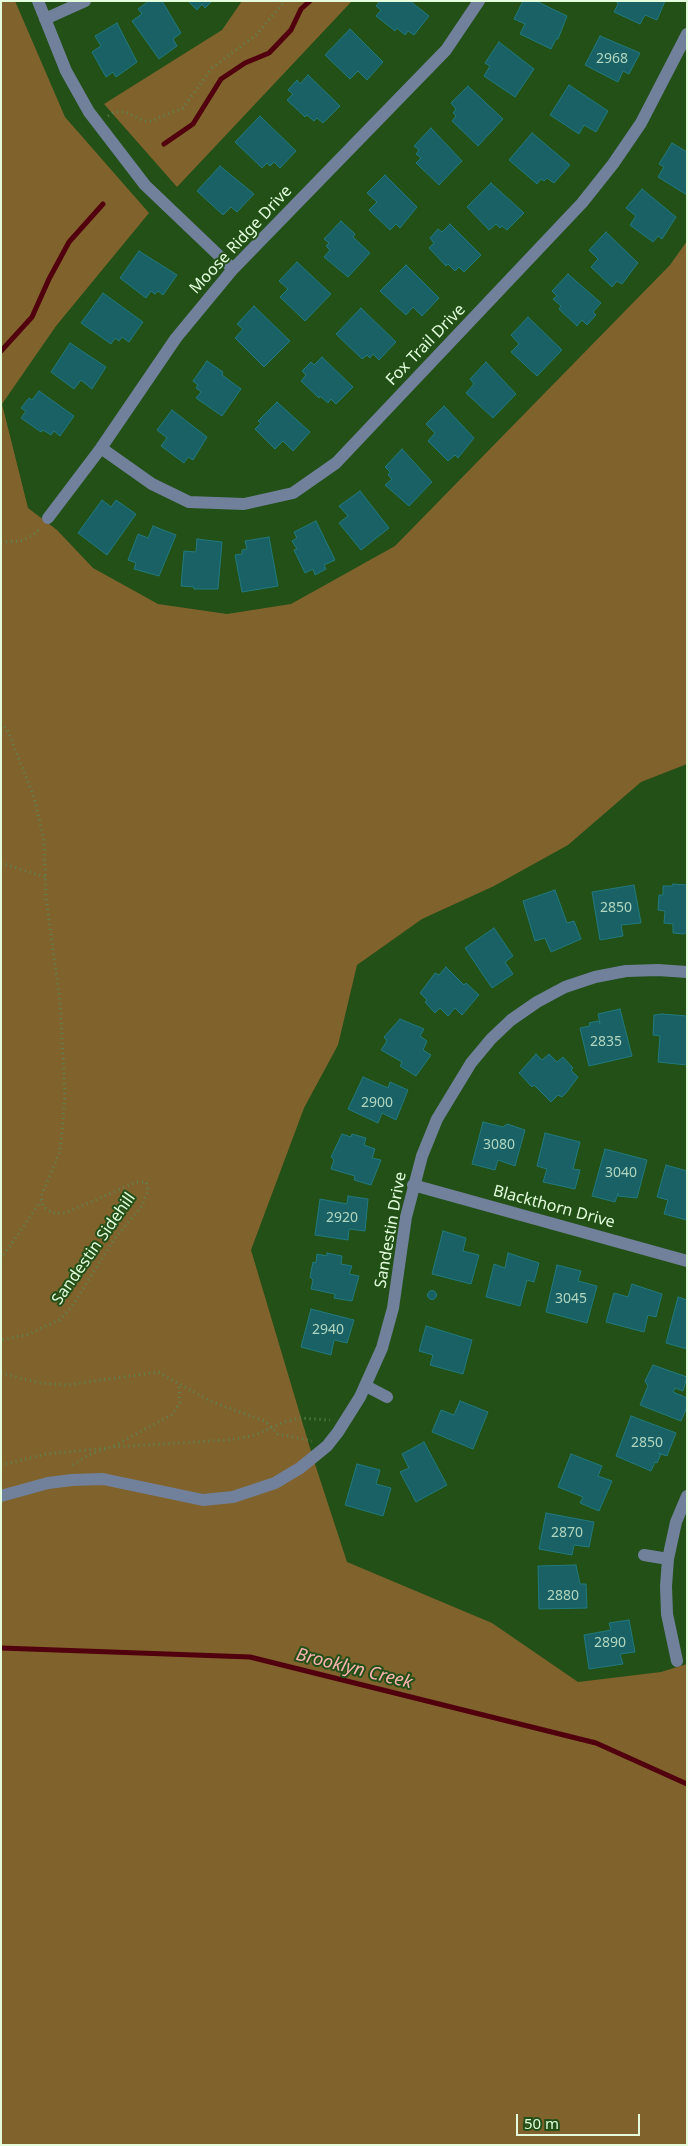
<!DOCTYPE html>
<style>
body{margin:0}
#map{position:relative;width:688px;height:2146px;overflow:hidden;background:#225017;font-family:"Noto Sans",sans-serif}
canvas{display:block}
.frame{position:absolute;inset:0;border:2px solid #e3fddd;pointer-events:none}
.scale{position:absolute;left:516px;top:2114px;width:124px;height:22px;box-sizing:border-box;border:2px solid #e3fddd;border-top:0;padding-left:6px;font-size:15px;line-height:18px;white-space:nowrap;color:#e3fddd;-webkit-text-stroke:4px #225017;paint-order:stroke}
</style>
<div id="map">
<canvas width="688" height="2146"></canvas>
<div class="frame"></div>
<div class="scale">50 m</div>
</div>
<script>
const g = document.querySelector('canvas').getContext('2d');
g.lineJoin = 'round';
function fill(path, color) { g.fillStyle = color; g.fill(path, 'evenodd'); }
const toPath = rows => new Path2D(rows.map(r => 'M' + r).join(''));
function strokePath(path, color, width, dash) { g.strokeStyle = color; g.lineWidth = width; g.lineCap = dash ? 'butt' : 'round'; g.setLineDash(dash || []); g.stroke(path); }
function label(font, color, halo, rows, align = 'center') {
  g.font = font + ' "Noto Sans",sans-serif'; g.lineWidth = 4; g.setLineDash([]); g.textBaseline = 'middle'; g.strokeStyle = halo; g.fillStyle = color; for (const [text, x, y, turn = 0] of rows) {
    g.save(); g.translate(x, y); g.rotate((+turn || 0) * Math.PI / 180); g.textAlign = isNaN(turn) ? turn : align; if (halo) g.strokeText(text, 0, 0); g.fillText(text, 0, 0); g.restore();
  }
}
fill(toPath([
 [1,1,15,1,65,117,149,213,56,326,2,404,28,508,57,530,93,568,158,604,227,614,291,604,395,546,670,265,687,241,687,764,641,782,568,845,494,886,422,919,357,965,338,1045,304,1108,251,1250,313,1458,347,1562,492,1623,578,1682,661,1672,687,1664,687,2145,1,2145],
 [242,1,352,1,177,187,104,104,222,30]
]), '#80622d');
strokePath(toPath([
 [164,144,193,124,221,79,245,63,269,53,291,30,301,9,310,1],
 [1,351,32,317,49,279,69,242,103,204],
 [1,1648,250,1657,596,1743,687,1784]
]), '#51000d', 5);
const building = toPath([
 [149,1,162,1,181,33,173,39,177,46,159,59,132,21,142,14,138,9,149,1],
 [188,1,212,1,205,8,202,4,197,10,188,1],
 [380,1,410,1,429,16,414,35,408,31,405,35,397,28,395,31,376,16,381,10,376,6,380,1],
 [523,1,536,1,567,16,558,39,556,39,551,49,520,34,525,24,514,19,523,1],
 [616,1,665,1,657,20,645,15,640,24,614,12,618,4,616,1],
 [117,23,137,62,116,77,113,72,106,77,92,52,101,46,95,36,117,23],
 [350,29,383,62,367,80,358,71,350,79,325,55,350,29],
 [600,36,640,53,629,74,623,71,618,82,585,65,600,36],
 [499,42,534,69,515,97,484,76,490,66,485,63,499,42],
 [308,75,340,106,323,123,317,118,314,121,307,115,305,117,287,100,293,94,288,90,297,80,300,84,308,75],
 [569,85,608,111,596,132,584,125,579,134,550,115,569,85],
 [468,86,503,119,478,146,452,121,456,116,453,113,456,109,451,103,468,86],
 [260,116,296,151,280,168,274,162,270,166,267,163,262,168,235,142,260,116],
 [431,128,462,161,439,185,416,163,421,158,416,154,419,150,414,146,431,128],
 [532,133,570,165,554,183,547,178,544,181,541,179,537,184,509,160,532,133],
 [672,143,687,152,687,195,658,177,664,167,659,164,672,143],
 [220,166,254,194,237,212,231,207,223,215,197,191,220,166],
 [385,175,417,207,400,228,396,224,390,230,369,210,377,202,367,193,385,175],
 [491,183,524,213,507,230,502,226,500,228,496,224,489,230,467,207,491,183],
 [642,189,676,217,662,239,658,236,653,242,630,225,636,216,626,208,642,189],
 [341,221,355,234,353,237,370,253,348,277,324,257,330,250,326,246,329,243,324,239,341,221],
 [450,224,481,255,464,272,459,267,455,271,448,264,446,266,429,248,434,243,430,238,438,229,442,232,450,224],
 [606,232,638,263,622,284,617,281,612,287,591,267,598,259,589,250,606,232],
 [139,251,177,275,163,295,158,291,155,294,151,291,146,298,120,278,139,251],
 [297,262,331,294,305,321,280,297,288,289,279,281,297,262],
 [406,265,439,298,422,316,413,307,406,315,380,291,406,265],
 [568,274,601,303,593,312,596,315,587,325,582,320,577,326,559,309,561,306,553,299,557,296,552,291,568,274],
 [103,293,143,322,129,342,122,337,119,341,115,338,111,344,81,323,103,293],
 [254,306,290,341,264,367,235,338,243,329,237,324,254,306],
 [361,308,396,342,379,360,373,354,370,358,367,355,362,359,336,334,361,308],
 [528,317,562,350,537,376,511,352,519,344,511,335,528,317],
 [70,343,106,367,92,389,81,380,74,389,51,372,70,343],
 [322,357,353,387,336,404,331,399,328,403,320,396,319,398,301,381,306,375,302,371,311,362,314,365,322,357],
 [207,361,223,372,222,375,241,389,222,416,196,398,201,392,196,388,198,385,193,381,207,361],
 [486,362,516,394,493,418,466,393,474,384,470,379,486,362],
 [39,391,74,416,60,436,54,431,51,435,43,430,41,432,21,418,26,411,21,408,29,398,32,400,39,391],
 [277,402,310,432,293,451,283,441,275,449,255,429,261,423,258,421,277,402],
 [444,406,474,438,458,458,455,455,448,461,428,441,435,433,426,424,444,406],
 [172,410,207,437,193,460,188,457,184,463,161,446,167,438,157,430,172,410],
 [402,449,432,482,409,506,385,485,392,479,388,475,390,472,385,467,402,449],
 [360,491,389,528,361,550,339,523,348,516,339,506,360,491],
 [102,500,111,507,116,500,136,514,107,555,78,533,102,500],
 [316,521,335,560,324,565,326,569,315,575,313,569,305,573,294,550,297,549,292,541,297,538,294,532,316,521],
 [153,526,176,535,159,576,134,569,136,563,128,560,138,534,148,538,153,526],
 [269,537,278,586,242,592,235,555,242,554,242,550,247,549,245,541,269,537],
 [197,539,222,542,218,589,194,589,194,587,181,586,184,551,196,552,197,539],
 [673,884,687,885,687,932,684,934,673,933,673,924,664,923,665,911,658,910,659,895,663,895,663,886,672,886,673,884],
 [634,885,641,923,621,925,623,936,600,940,592,892,634,885],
 [555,890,567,923,574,921,581,939,551,952,545,938,535,941,523,901,555,890],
 [494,928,513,956,505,962,513,974,492,988,465,948,494,928],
 [446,967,464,985,466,983,479,995,462,1015,455,1008,448,1016,440,1008,435,1013,425,1002,427,1000,420,993,435,973,439,975,446,967],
 [620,1009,632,1056,589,1066,580,1028,590,1026,589,1023,598,1021,600,1024,598,1014,620,1009],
 [662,1014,687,1016,687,1065,658,1062,660,1036,653,1035,654,1015,662,1014],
 [400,1019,424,1029,420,1036,427,1041,423,1050,431,1055,416,1076,400,1066,402,1062,381,1050,387,1041,384,1037,400,1019],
 [536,1054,542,1060,549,1054,557,1062,563,1057,573,1068,571,1070,578,1077,566,1093,562,1097,558,1095,551,1102,534,1085,532,1087,519,1073,536,1054],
 [363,1077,388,1088,390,1082,408,1090,396,1120,382,1113,378,1123,348,1109,363,1077],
 [483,1122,503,1127,507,1124,525,1130,515,1166,498,1160,495,1170,472,1164,483,1122],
 [545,1133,580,1142,573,1169,580,1170,575,1189,543,1182,547,1169,537,1166,545,1133],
 [342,1134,351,1137,352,1134,366,1138,364,1145,375,1149,372,1158,381,1160,371,1185,354,1180,355,1176,331,1169,334,1160,331,1157,342,1134],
 [605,1149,647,1160,637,1198,618,1196,618,1193,615,1202,592,1196,605,1149],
 [666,1165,687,1171,687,1220,664,1214,668,1200,657,1197,666,1165],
 [348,1196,368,1199,365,1231,349,1229,348,1240,315,1235,320,1199,347,1204,348,1196],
 [443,1231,466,1238,463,1251,479,1255,471,1284,432,1274,443,1231],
 [327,1253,342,1256,341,1264,352,1266,349,1274,359,1276,352,1301,334,1298,335,1294,311,1289,313,1280,310,1277,313,1262,316,1263,317,1254,327,1256,327,1253],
 [508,1253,539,1263,534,1282,527,1280,520,1306,486,1297,494,1264,505,1268,508,1253],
 [557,1265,581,1271,578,1281,597,1286,587,1323,546,1312,557,1265],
 [632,1284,662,1294,656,1317,648,1315,644,1332,606,1322,614,1293,628,1297,632,1284],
 '427.5 1295a4.5 4.5 0 1 1 9 0a4.5 4.5 0 1 1-9 0Z',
 [678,1297,687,1300,687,1349,666,1343,678,1297],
 [311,1309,354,1320,347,1343,334,1340,331,1355,301,1347,311,1309],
 [426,1326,472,1340,463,1374,430,1365,433,1355,419,1351,426,1326],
 [653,1365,687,1377,683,1391,675,1388,673,1392,687,1398,687,1407,681,1421,640,1405,648,1386,645,1381,653,1365],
 [460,1401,488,1412,473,1449,432,1432,441,1410,454,1415,460,1401],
 [631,1416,676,1433,667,1456,658,1453,661,1454,657,1463,655,1462,651,1471,616,1456,631,1416],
 [424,1442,447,1485,416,1502,400,1472,409,1468,402,1454,424,1442],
 [571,1454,602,1466,598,1476,612,1481,599,1511,580,1503,583,1497,558,1487,571,1454],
 [357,1464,380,1470,376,1484,391,1488,383,1516,345,1505,357,1464],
 [546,1513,594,1522,589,1547,574,1545,572,1555,539,1549,546,1513],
 [576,1565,580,1584,586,1584,587,1608,539,1609,538,1566,576,1565],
 [629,1620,635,1652,620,1654,623,1664,589,1669,584,1635,611,1630,609,1623,629,1620]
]);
fill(building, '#1a6165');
strokePath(building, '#22797e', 1);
strokePath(toPath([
 [108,116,114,112,125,112,144,121,151,121,183,108,212,68,257,34,285,1],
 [1,542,22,541,36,533,41,527],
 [1,723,7,729,34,797,44,840,46,898,60,1001,65,1097,60,1151,41,1197,43,1206,52,1213,65,1213,137,1182,146,1182,148,1191,142,1206,115,1238,71,1308,59,1320,26,1335,1,1340],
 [1,863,45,877],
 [1,1259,41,1201],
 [1,1373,39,1383,67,1385,158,1372,212,1402,265,1421,278,1434,312,1441],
 [114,1446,173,1414,180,1402,179,1384],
 [1,1465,46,1454,106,1448],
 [73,1465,88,1455,111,1447,228,1440,253,1436,284,1422,299,1418,330,1420]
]), '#5c8452', 3, [1, 4]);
strokePath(toPath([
 [38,1,66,71,89,112,145,185,233,269],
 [45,19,85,1],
 [101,448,152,484,189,502,244,504,293,493,336,463,582,203,613,164,641,123,687,34],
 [48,518,101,448,176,338,233,269,446,50,479,1],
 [413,1185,687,1261],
 [366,1386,387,1397],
 [1,1496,48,1483,72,1480,103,1479,203,1500,233,1497,275,1483,300,1468,327,1446,338,1432,360,1397,382,1348,393,1308,406,1217,422,1156,437,1119,471,1063,491,1039,511,1020,537,1002,565,987,595,977,626,971,658,970,687,972],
 [644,1555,668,1559],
 [677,1661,667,1614,666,1586,668,1559,676,1522,687,1496]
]), '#71819c', 12);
label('14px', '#b1d6bf', null, [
 ["2968",612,59],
 ["2850",616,908],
 ["2835",606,1042],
 ["2900",377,1103],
 ["3080",499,1145],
 ["3040",621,1173],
 ["2920",342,1218],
 ["3045",571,1299],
 ["2940",328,1330],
 ["2850",647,1443],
 ["2870",567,1533],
 ["2880",563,1596],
 ["2890",610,1643]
]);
label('16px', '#e3fddd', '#225017', [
 ["Moose Ridge Drive",241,240,-47],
 ["Fox Trail Drive",426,345,-46],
 ["Blackthorn Drive",554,1207,15],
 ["Sandestin Drive",391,1230,-80],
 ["Sandestin Sidehill",94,1249,-55]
]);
label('italic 18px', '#fab1b0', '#225017', [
 ["Brooklyn Creek",354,1669,14]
]);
</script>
